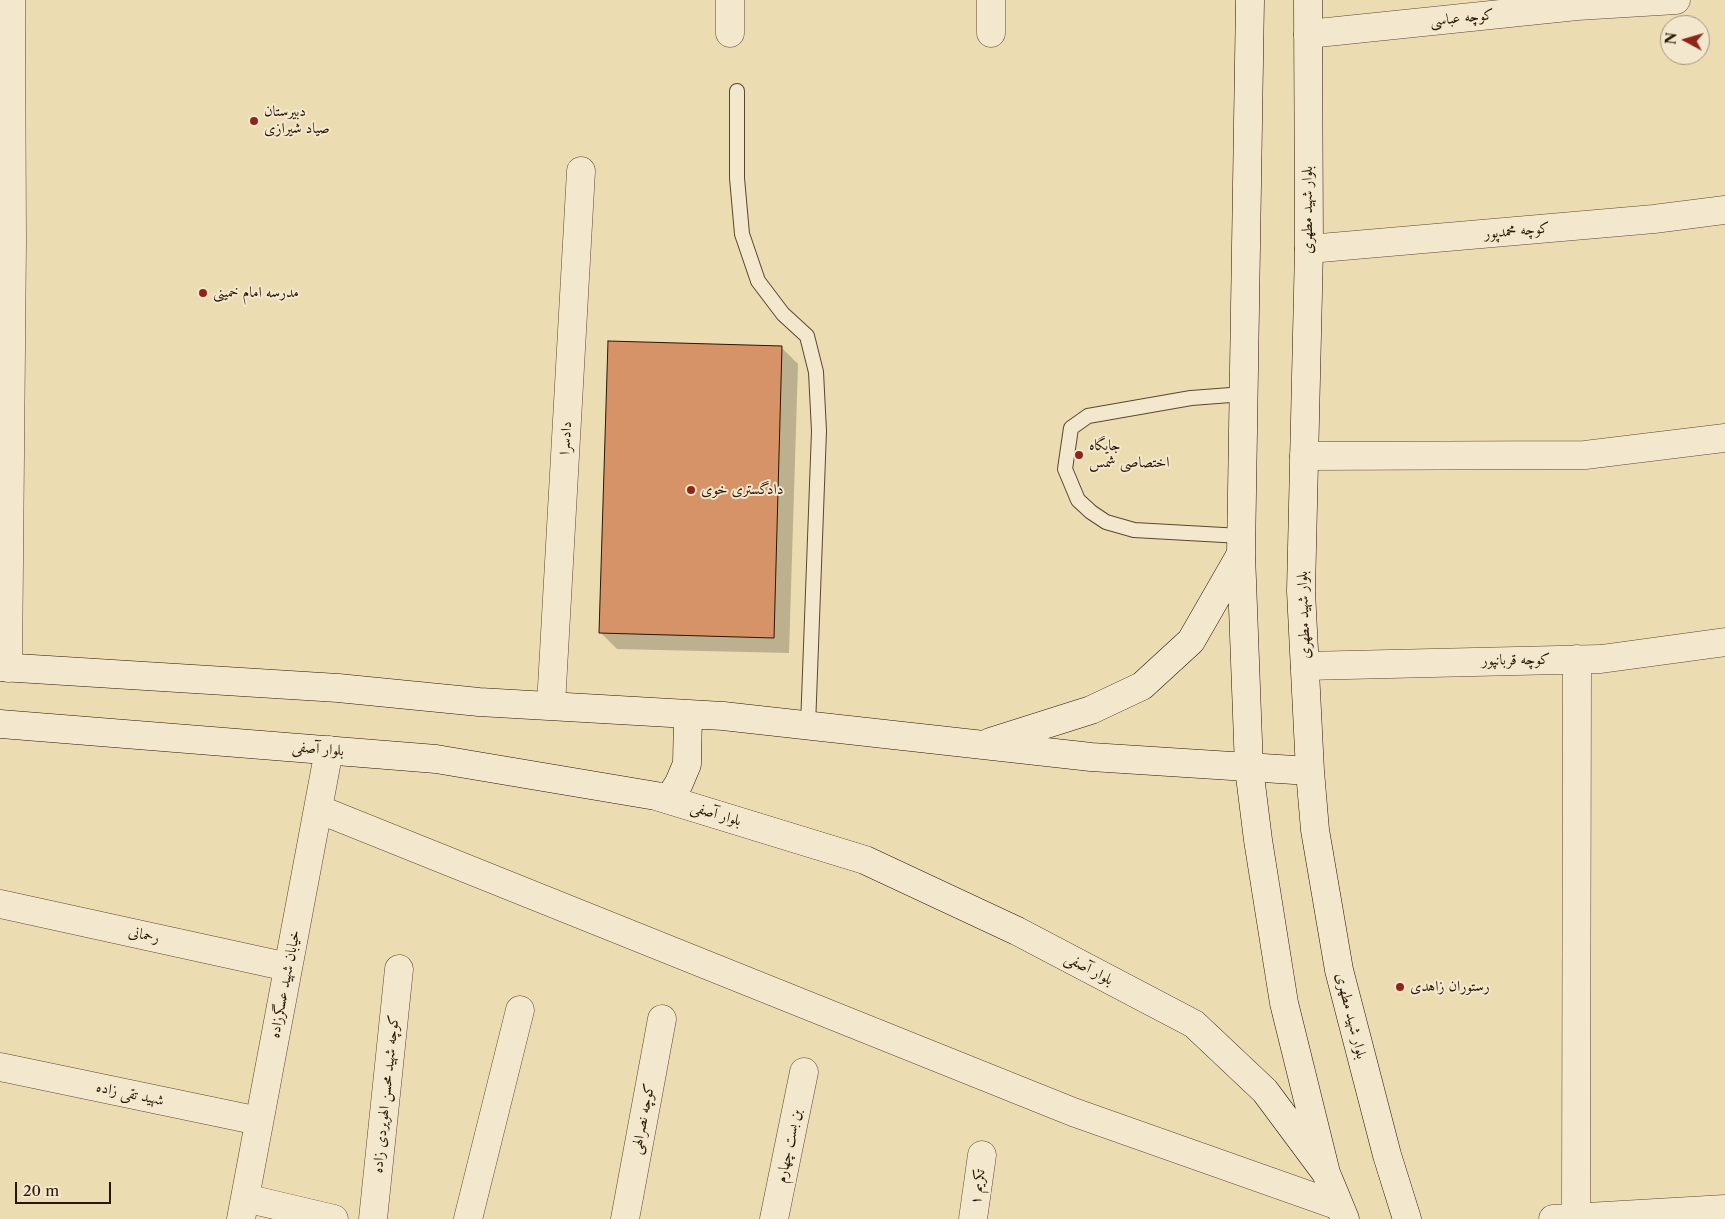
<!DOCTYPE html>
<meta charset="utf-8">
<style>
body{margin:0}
#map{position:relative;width:1725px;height:1219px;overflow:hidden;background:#ecdcb2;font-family:"Libre Caslon Text",serif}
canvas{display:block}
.north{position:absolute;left:1660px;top:15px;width:50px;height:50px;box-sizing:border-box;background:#f3e8cd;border:1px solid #a2947d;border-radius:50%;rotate:276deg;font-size:14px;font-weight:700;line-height:20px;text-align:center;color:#291504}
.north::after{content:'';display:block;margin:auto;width:18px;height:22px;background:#8f2418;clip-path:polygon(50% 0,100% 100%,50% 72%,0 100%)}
.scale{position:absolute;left:15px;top:1182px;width:96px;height:22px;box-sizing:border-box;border:2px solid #291504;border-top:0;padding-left:6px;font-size:15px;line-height:18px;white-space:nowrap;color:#291504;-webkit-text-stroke:4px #f3e8cd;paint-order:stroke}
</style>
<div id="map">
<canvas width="1725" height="1219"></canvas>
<div class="north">N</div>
<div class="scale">20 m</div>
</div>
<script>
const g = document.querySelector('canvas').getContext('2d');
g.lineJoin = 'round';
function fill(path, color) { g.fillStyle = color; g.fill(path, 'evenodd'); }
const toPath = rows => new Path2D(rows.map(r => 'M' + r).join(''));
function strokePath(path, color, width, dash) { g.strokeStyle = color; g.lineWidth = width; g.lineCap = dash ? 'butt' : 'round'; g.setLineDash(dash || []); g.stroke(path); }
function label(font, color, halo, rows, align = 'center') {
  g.font = font + ' "Libre Caslon Text",Amiri,serif'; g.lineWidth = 4; g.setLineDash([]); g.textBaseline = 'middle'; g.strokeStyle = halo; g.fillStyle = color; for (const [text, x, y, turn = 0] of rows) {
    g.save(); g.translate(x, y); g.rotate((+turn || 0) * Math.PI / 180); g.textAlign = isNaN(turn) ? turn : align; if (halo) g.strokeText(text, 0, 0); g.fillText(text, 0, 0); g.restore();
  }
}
fill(toPath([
 [782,348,798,364,789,653,617,649,600,632]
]), '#0003');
const building = toPath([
 [608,341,782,346,774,638,599,633,608,341]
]);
fill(building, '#d69368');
strokePath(building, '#291504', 1);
const service = toPath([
 [737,91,737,178,742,234,758,281,783,314,807,336,816,372,819,431,808,726],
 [1241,536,1134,530,1106,522,1091,512,1078,500,1065,469,1071,428,1088,416,1191,398,1244,394]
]);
const minor = toPath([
 [991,0,991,33],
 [730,33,730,0],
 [1308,34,1577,6,1676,0],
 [1309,249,1654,219,1725,210],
 [1304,456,1585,455,1725,438],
 [1305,666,1601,659,1725,642],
 [551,705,581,171],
 [318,809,1073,1112,1339,1206],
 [0,904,288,967],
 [0,1067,259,1121],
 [245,1198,334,1219],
 [1576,1217,1577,659],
 [241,1219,329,750],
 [373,1219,399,969],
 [468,1219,520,1010],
 [625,1219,662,1019],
 [774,1219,804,1072],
 [973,1219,982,1155],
 [1553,1219,1725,1209]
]);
const tertiary = toPath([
 [8,668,12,241,11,0]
]);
const secondary = toPath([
 [1250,0,1241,554,1249,768,1258,840,1284,1003,1326,1173,1345,1219],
 [1308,0,1309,249,1301,591,1310,771,1315,830,1339,970,1387,1155,1407,1219],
 [0,667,338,688,479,702,723,716,1091,757,1310,771],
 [0,724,436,759,656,796,865,860,1017,931,1194,1024,1265,1091,1326,1173],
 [990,742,1091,710,1142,686,1191,641,1241,554],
 [669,799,679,783,687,764,688,714]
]);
strokePath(service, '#5a4730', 16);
strokePath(minor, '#5a4730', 29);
strokePath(tertiary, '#5a4730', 29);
strokePath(secondary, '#291504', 29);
strokePath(service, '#f3e8cd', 14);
strokePath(minor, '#f3e8cd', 28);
strokePath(tertiary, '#f3e8cd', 28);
strokePath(secondary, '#f3e8cd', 28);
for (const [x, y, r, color] of [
 [254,121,5,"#8f2418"],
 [203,293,5,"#8f2418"],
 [1079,455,5,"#8f2418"],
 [691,490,5,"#8f2418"],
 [1400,987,5,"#8f2418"]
]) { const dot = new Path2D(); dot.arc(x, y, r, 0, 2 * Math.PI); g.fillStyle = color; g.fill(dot); strokePath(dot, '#f3e8cd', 2); }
label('15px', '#291504', '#f3e8cd', [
 ["کوچه عباسی",1462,18,-6],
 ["بلوار شهید مطهری",1308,210,-90],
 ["کوچه محمدپور",1517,231,-5],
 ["دادسرا",566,438,-87],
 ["بلوار شهید مطهری",1304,615,-92],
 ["کوچه قربانپور",1516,660,-1],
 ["بلوار آصفی",318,749,5],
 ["بلوار آصفی",716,814,17],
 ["رحمانی",144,935,12],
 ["بلوار آصفی",1089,969,28],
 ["خیابان شهید عسگرزاده",285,984,-79],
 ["بلوار شهید مطهری",1351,1016,76],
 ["شهید تقی زاده",130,1094,12],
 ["کوچه شهید محسن الهویردی زاده",386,1094,-84],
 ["کوچه نصرالهی",643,1119,-79],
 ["بن بست چهارم",789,1146,-78],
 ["تکریم ۱",978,1187,-82]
]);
label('15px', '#291504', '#f3e8cd', [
 ["دبیرستان",264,112],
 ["صیاد شیرازی",264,129],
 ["مدرسه امام خمینی",213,293],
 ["جایگاه",1089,446],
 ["اختصاصی شمس",1089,463],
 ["دادگستری خوی",701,490],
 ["رستوران زاهدی",1410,987]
], 'left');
</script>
